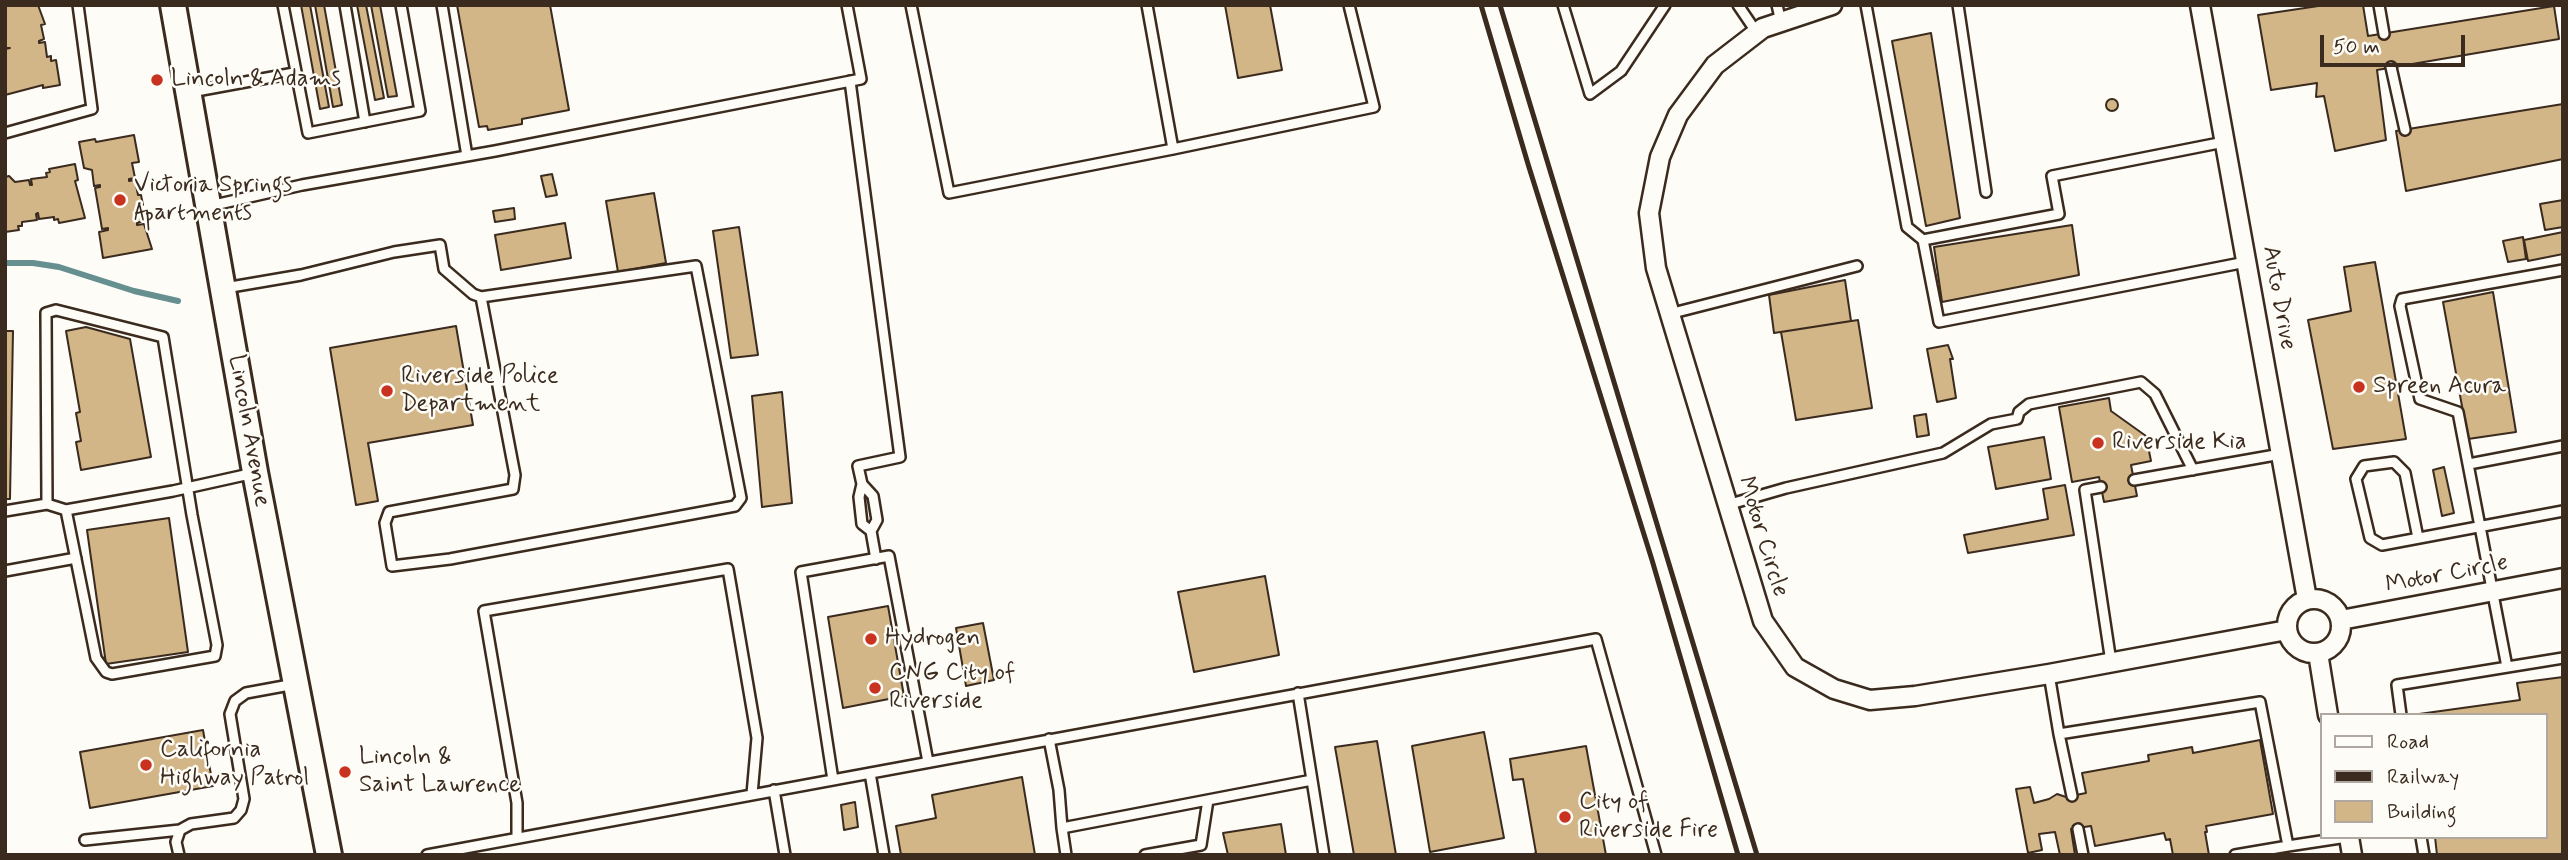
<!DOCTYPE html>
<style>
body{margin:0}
#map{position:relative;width:2568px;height:860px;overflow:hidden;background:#fdfcf7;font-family:Mynerve,sans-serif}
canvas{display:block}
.frame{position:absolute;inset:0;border:7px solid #3b2a1e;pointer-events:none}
.legend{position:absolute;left:2320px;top:713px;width:228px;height:126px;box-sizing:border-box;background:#fdfcf7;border:2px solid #afa8a0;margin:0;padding:9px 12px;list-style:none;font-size:21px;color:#3b2a1e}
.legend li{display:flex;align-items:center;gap:14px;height:35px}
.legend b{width:35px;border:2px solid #afa8a0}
.scale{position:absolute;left:2320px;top:35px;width:145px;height:32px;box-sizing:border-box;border:4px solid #3b2a1e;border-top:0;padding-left:9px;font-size:21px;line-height:24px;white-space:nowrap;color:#3b2a1e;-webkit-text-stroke:5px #fdfcf7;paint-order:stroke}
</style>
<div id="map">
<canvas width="2568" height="860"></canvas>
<div class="frame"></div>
<ul class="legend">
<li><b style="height:9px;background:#fdfcf7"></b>Road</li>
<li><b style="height:9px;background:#3b2a1e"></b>Railway</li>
<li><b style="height:19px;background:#d2b687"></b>Building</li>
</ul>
<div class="scale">50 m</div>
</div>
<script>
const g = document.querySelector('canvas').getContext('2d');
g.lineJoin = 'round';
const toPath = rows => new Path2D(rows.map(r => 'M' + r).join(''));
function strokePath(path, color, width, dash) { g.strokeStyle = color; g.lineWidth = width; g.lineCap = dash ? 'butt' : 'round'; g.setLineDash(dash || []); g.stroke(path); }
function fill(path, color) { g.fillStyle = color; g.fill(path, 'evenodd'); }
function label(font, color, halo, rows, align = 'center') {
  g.font = font + ' Mynerve,sans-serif'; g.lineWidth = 5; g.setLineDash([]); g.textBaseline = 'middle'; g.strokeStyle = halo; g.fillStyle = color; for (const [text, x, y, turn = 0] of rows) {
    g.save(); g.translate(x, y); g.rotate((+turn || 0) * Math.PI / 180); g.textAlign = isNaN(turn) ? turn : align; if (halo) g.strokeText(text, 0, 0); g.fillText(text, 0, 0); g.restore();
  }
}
strokePath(toPath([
 [5,263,33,263,59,267,134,291,178,301]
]), '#668f90', 6);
const building = toPath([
 [5,5,38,5,45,24,41,25,44,39,39,41,39,43,45,42,47,57,51,56,51,61,56,60,60,85,43,88,43,85,5,95,5,49,10,48,5,48,5,5],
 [301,5,310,5,329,107,320,109,301,5],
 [315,5,324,5,342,105,333,107,315,5],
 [357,5,366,5,384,98,375,100,357,5],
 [371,5,380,5,397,96,388,97,371,5],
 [457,5,550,5,569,110,522,119,522,124,488,130,487,126,479,127,457,5],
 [1225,5,1270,5,1282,70,1238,78,1225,5],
 [2325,5,2363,5,2368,36,2554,6,2559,39,2377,70,2386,140,2335,151,2324,96,2316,97,2317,83,2271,90,2258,15,2325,5],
 [1931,33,1960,218,1926,226,1892,41,1931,33],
 '2106 105a6 6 0 1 1 12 0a6 6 0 1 1-12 0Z',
 [2563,104,2563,159,2406,191,2396,131,2563,104],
 [134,135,139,162,132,163,135,178,129,179,129,181,135,180,138,195,141,195,143,205,140,206,143,221,137,223,137,225,144,224,152,249,103,258,99,232,108,230,108,228,102,229,95,188,100,187,100,185,94,186,92,170,84,168,79,142,95,139,96,142,134,135],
 [75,164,78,180,75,181,85,218,59,223,58,219,54,220,54,217,39,219,38,213,36,214,37,220,22,222,22,226,18,226,19,230,5,232,5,177,9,176,15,182,29,180,30,185,32,185,31,179,47,177,46,173,50,172,49,169,75,164],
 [552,174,557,195,546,197,541,176,552,174],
 [654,193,666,263,618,272,606,201,654,193],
 [2563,200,2563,227,2545,230,2540,204,2563,200],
 [514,208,515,219,495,222,493,211,514,208],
 [565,223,571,258,501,270,495,235,565,223],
 [2072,225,2079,275,1942,302,1934,247,2072,225],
 [739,227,758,355,731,358,713,231,739,227],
 [2563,232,2563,254,2528,261,2524,240,2563,232],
 [2523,237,2526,259,2508,262,2503,241,2523,237],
 [2375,262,2406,439,2333,449,2308,320,2351,311,2344,267,2375,262],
 [1845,280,1851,321,1774,333,1769,295,1845,280],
 [2493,292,2516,432,2468,439,2443,302,2493,292],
 [1858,320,1872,408,1796,420,1781,332,1858,320],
 [456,326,473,425,368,443,378,501,356,505,330,348,456,326],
 [86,327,130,339,151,457,81,470,76,442,81,441,76,413,80,412,66,331,86,327],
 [5,331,13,331,10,499,5,499,5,331],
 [1948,345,1953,359,1950,359,1956,398,1937,402,1927,349,1948,345],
 [782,392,792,503,762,507,752,396,782,392],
 [2109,398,2111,411,2146,436,2151,461,2131,465,2137,496,2104,502,2099,477,2072,482,2059,407,2109,398],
 [1926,414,1929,435,1917,437,1914,416,1926,414],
 [2044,437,2051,479,1996,489,1988,447,2044,437],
 [2444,467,2454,513,2442,516,2433,470,2444,467],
 [2065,485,2074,535,1968,553,1964,535,2048,519,2043,489,2065,485],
 [169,518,188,652,106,664,87,530,169,518],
 [1265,576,1279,655,1194,672,1178,592,1265,576],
 [888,606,904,696,843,708,828,617,888,606],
 [983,623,994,680,966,686,956,628,983,623],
 [2563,677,2563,855,2437,855,2435,837,2545,837,2545,715,2419,714,2520,700,2517,683,2563,677],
 [203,730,213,786,90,808,80,752,203,730],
 [1484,732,1504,838,1430,852,1412,746,1484,732],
 [2260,740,2273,814,2206,826,2207,832,2205,832,2209,855,2173,855,2170,839,2166,840,2164,833,2095,846,2091,826,2071,829,2075,855,2060,855,2055,832,2039,834,2042,850,2028,853,2016,789,2030,787,2034,803,2049,799,2057,794,2066,797,2086,793,2082,773,2149,761,2148,755,2192,747,2193,753,2260,740],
 [1377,741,1396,855,1354,855,1335,747,1377,741],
 [1586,746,1606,855,1531,855,1536,853,1523,779,1513,780,1510,759,1586,746],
 [1022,777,1035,855,901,855,896,826,936,818,932,795,1022,777],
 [855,802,858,827,844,830,841,805,855,802],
 [1281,824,1286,855,1228,855,1223,833,1281,824]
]);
fill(building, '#d2b687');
strokePath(building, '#3b2a1e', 2);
const lane = toPath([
 [283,5,308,133,420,111,401,5],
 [345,5,365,122],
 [442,5,467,156],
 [911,5,949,193,1173,149],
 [1147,5,1173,149,1374,107,1349,5],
 [1563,5,1590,94,1621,71,1665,5],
 [1738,5,1757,33],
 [1777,5,1781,22],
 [1866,5,1907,227,1923,240],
 [1958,5,1986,192],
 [2379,5,2384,34],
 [2391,67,2405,130],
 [850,81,900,457,858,466,862,484,859,497,862,524,871,531,877,520,873,496,862,484],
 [191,92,294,73],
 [5,133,92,109,78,5],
 [2224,142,2052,176,2059,214,1923,240,1939,322,2246,262],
 [210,206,302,185,495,151,861,79,847,5],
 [225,288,301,275,394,252,440,245,444,269,473,294,481,297,696,266,741,498,735,506,450,559,392,566,385,523,389,512,513,489,515,475,481,297],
 [1669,314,1857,266],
 [2469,464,2563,446],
 [2134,480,2281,454],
 [2101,487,2085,490,2111,662],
 [47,504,46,313,56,310,163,337,192,515,217,645,215,656,112,674,106,672,96,658,66,510],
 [1727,505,1786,488,1943,453,1991,424,2017,419,2019,412,2029,404,2141,382,2155,394,2193,470],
 [5,511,47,504,66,510,173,491,254,473],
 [871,531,876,559],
 [2418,538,2405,473,2394,462,2364,466,2356,479,2370,538,2382,545,2563,511],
 [5,571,76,558],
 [2507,667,2458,412,2420,399,2400,306,2402,299,2563,270],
 [2049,674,2059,734,2260,702,2288,846,2347,837],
 [1298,693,1324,855],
 [2401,715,2397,685,2563,658],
 [2059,734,2072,796],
 [1049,739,1059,790,1062,828,1312,780],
 [870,773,884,855],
 [833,780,801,572,889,556,928,762],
 [774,790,785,855],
 [1062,828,1066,855],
 [2078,829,2083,855],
 [517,837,517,803,484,611,728,569,757,738,752,794],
 [2421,837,2424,855],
 [85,840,180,830],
 [179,855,176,842,180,830,191,824,234,818,241,810,244,799,230,714,235,701,246,693,295,684],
 [427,855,1596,639,1656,855],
 [1145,855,1201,845,1208,800],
 [2235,855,2288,846]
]);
const street = toPath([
 [1832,5,1763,28,1715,65,1678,115,1660,157,1649,213,1656,268,1763,621,1795,667,1834,689,1870,700,1915,696,2049,674,2287,630],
 [2200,5,2307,599],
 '2287 626a27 27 0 1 1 54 0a27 27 0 1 1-54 0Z',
 [2341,620,2563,578],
 [2318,653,2328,715],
 [2349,837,2352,855]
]);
const secondary = toPath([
 [173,5,255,472,329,855]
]);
strokePath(lane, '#3b2a1e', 14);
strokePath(street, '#3b2a1e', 23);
strokePath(secondary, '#3b2a1e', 30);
strokePath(lane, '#fdfcf7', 9);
strokePath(street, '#fdfcf7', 18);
strokePath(secondary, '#fdfcf7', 24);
strokePath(toPath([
 [1481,5,1528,164,1652,560,1738,855],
 [1500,5,1757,855]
]), '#3b2a1e', 5);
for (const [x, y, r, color] of [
 [157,80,7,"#c8321e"],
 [120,200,7,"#c8321e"],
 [2359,387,7,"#c8321e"],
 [387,391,7,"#c8321e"],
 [2098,443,7,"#c8321e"],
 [871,639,7,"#c8321e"],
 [875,688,7,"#c8321e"],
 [146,765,7,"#c8321e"],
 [345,772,7,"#c8321e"],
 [1565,817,7,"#c8321e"]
]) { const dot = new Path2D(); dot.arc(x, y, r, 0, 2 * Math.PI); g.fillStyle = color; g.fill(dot); strokePath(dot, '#fdfcf7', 2.5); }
label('24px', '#3b2a1e', '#fdfcf7', [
 ["Lincoln & Adams",171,80],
 ["Victoria Springs",134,186],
 ["Apartments",134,214],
 ["Riverside Police",401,377],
 ["Department",401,405],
 ["Spreen Acura",2373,387],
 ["Riverside Kia",2112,443],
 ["Hydrogen",885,639],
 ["CNG City of",889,674],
 ["Riverside",889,702],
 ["California",160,751],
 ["Highway Patrol",160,779],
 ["Lincoln &",359,758],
 ["Saint Lawrence",359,786],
 ["City of",1579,803],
 ["Riverside Fire",1579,831]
], 'left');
label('24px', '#3b2a1e', '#fdfcf7', [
 ["Auto Drive",2278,298,80],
 ["Lincoln Avenue",248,431,80],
 ["Motor Circle",1762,537,73],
 ["Motor Circle",2447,575,-11]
]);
</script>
